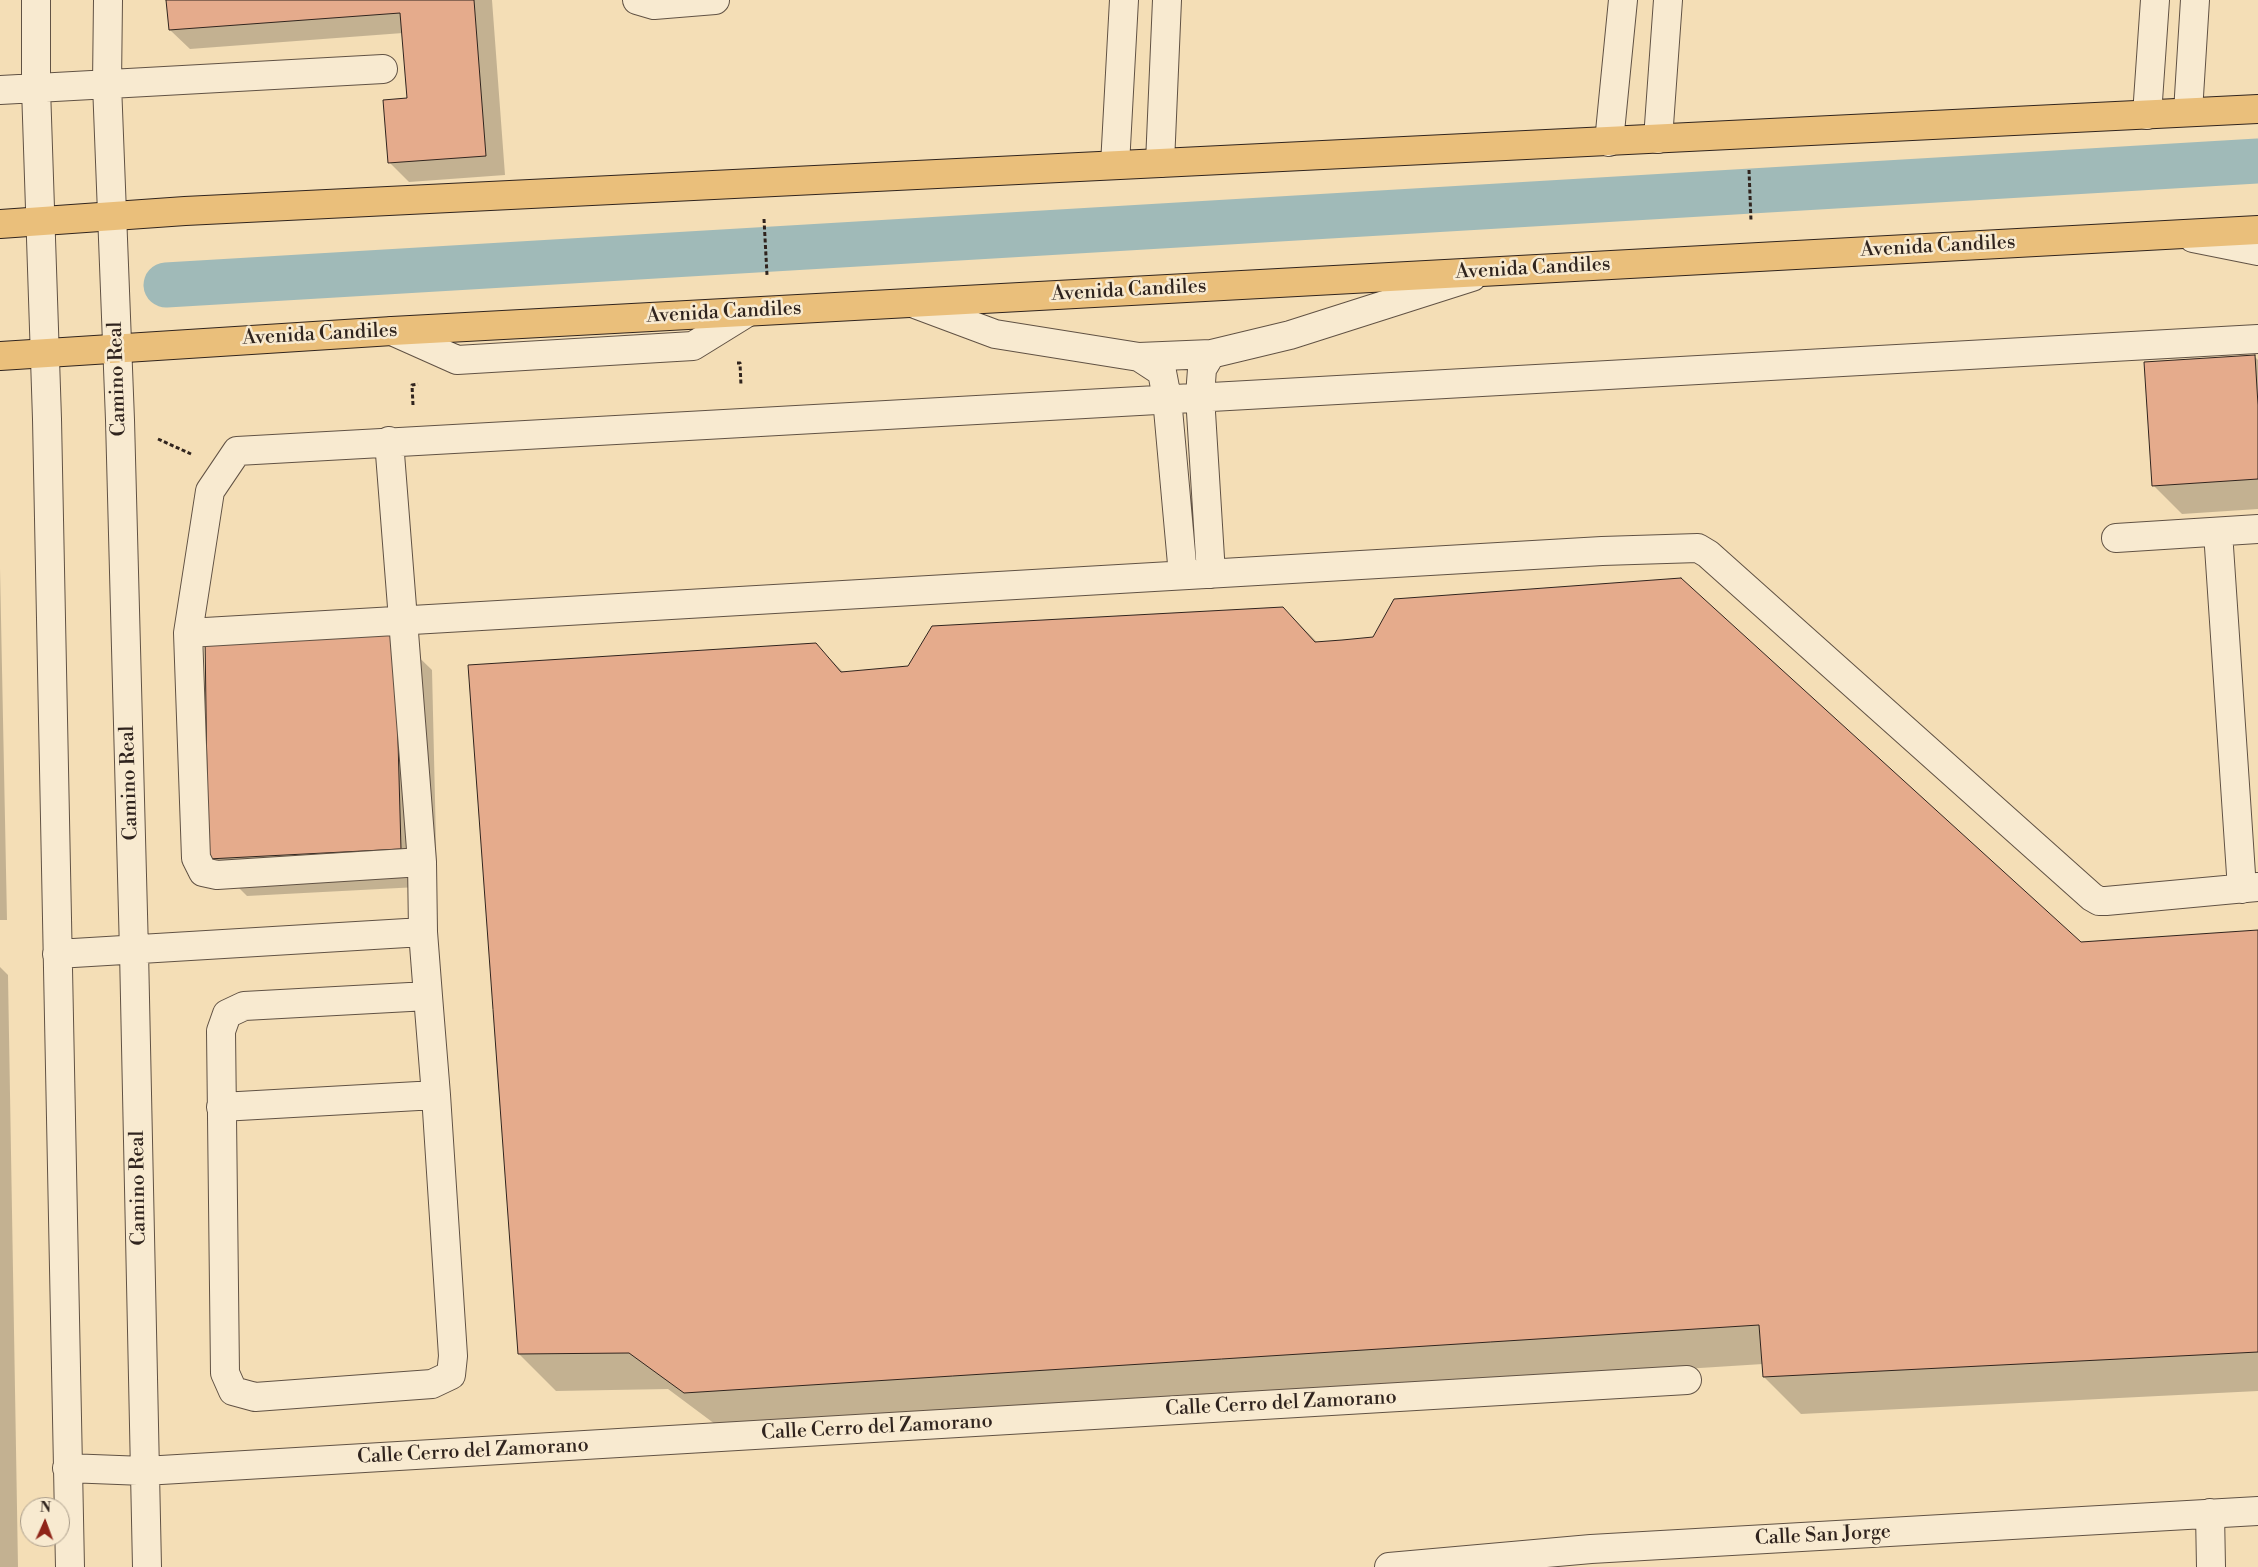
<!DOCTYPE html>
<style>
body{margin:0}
#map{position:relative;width:2258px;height:1567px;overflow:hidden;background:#f4deb6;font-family:"Libre Bodoni",serif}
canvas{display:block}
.north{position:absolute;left:20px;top:1497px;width:50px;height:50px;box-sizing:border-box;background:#f8ead0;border:1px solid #a89b89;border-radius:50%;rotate:2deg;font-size:14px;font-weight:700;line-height:20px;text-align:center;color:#30241e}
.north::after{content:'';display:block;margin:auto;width:18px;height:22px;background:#8f2418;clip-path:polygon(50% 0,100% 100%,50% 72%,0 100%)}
</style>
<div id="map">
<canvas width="2258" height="1567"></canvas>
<div class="north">N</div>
</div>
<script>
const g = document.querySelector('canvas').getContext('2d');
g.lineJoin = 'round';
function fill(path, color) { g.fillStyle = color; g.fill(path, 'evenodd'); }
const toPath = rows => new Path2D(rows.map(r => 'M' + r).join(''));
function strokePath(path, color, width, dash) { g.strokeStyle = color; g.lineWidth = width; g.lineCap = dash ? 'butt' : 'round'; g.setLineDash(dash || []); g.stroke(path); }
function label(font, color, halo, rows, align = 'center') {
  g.font = font + ' "Libre Bodoni",serif'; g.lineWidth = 5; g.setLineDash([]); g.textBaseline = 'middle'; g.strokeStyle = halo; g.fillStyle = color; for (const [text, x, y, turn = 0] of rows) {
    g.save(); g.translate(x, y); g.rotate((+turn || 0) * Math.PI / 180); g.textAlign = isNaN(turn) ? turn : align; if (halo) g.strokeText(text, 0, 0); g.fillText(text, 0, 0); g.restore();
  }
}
fill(toPath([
 [167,0,492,0,505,175,409,182,389,162,408,99,403,33,190,49,170,30],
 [2254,356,2258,360,2258,509,2182,514,2153,485],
 [0,568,7,920,0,920],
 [1283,608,1318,643,2081,944,2258,931,2258,1391,1801,1414,1764,1377,1763,1364,723,1430,668,1389,556,1391,519,1354,815,644,844,673,909,667],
 [394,633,432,670,437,886,247,896,210,859],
 [0,967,8,975,18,1567,0,1567]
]), '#0003');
strokePath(toPath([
 [166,285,2258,161]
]), '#a0bab8', 45);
const building = toPath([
 [166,0,474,0,486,156,388,163,383,100,407,98,400,13,169,30,166,0],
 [2255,355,2258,405,2258,479,2152,486,2144,362,2255,355],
 [1681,578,2081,942,2258,930,2258,1352,1763,1377,1759,1325,684,1393,629,1353,518,1354,468,665,816,643,841,672,908,666,932,626,1283,607,1315,642,1342,640,1373,637,1394,599,1681,578],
 [395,632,401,849,208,859,205,635,395,632]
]);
fill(building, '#e5ab8c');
strokePath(building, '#30241e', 1);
const minor = toPath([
 [36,0,36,88,47,419,70,1567],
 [108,0,107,84,120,420,134,951,147,1567],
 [637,0,654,5,715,0],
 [0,90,383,69],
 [2188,112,2195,0],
 [2147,115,2155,0],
 [1658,139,1668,0],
 [1609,142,1623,0],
 [1160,163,1167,0],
 [1115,165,1124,0],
 [2193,238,2258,251],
 [912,303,995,334,1139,357,1162,372,1167,398,1183,575],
 [392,331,457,360,693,346,748,312],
 [1139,357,1211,354],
 [389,441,422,862,423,932,428,996,436,1095,453,1356,451,1375,432,1384,255,1397,233,1391,225,1373,221,1031,227,1014,244,1006,428,996],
 [2218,532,2242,889],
 [2116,538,2258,529],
 [1211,574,1200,396,1202,369,1211,354,1290,335,1472,277],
 [188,633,1602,551,1698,548,1708,554,2092,897,2099,901,2106,901,2258,887],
 [422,862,217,875,203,872,196,858,188,633,210,491,237,451,2258,339],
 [57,954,423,932],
 [221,1107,436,1095],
 [67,1468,144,1471,1687,1380],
 [2210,1513,2211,1567],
 [1389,1567,1591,1549,2258,1511]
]);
const major = toPath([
 [0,224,185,211,2258,109],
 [0,356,392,331,2258,230]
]);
strokePath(minor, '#615244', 30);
strokePath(major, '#30241e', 30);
strokePath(toPath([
 [1749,170,1751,221],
 [764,219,767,275],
 [737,363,740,363,741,386],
 [413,405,412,385,418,384],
 [158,439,191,454]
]), '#30241e', 3, [4, 2.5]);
strokePath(minor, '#f8ead0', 28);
strokePath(major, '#eabf7b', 28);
label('20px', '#30241e', '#f8ead0', [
 ["Avenida Candiles",1938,247,-3],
 ["Avenida Candiles",1533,269,-3],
 ["Avenida Candiles",1129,291,-3],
 ["Avenida Candiles",724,313,-3],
 ["Avenida Candiles",320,335,-3],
 ["Camino Real",118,379,-92],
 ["Camino Real",130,783,-92],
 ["Camino Real",139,1188,-91],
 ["Calle Cerro del Zamorano",1281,1404,-3],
 ["Calle Cerro del Zamorano",877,1428,-3],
 ["Calle Cerro del Zamorano",473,1452,-3],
 ["Calle San Jorge",1823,1536,-3]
]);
</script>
